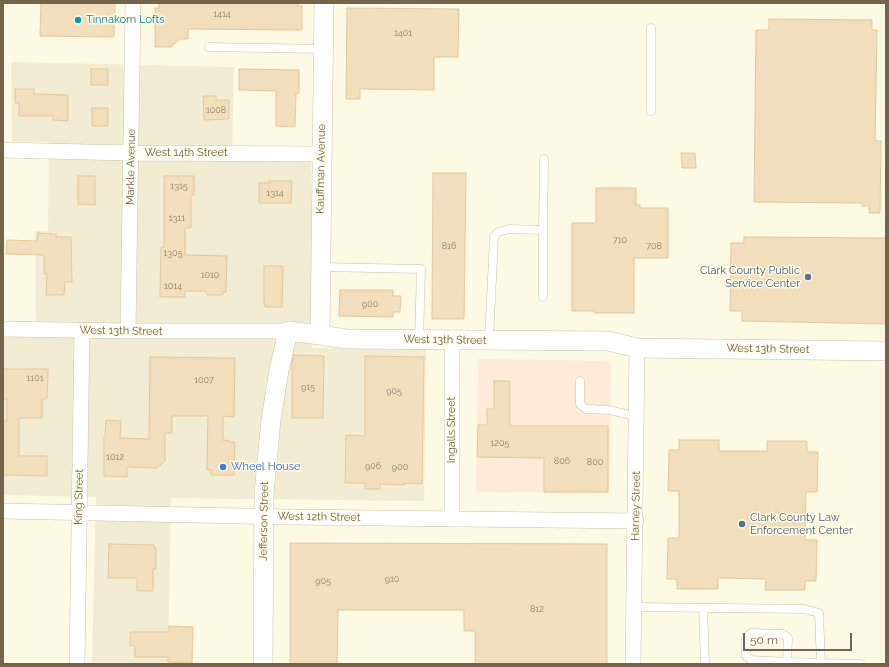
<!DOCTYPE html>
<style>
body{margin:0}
#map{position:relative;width:889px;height:667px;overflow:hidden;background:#fcf9e5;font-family:Raleway,sans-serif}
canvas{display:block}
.frame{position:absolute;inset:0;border:4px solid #74644b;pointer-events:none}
.scale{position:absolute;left:743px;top:633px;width:109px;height:18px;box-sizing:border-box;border:2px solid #74644b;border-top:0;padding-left:5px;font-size:12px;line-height:14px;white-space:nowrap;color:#74644b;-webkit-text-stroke:3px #fffceb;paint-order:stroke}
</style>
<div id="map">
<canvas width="889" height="667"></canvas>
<div class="frame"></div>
<div class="scale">50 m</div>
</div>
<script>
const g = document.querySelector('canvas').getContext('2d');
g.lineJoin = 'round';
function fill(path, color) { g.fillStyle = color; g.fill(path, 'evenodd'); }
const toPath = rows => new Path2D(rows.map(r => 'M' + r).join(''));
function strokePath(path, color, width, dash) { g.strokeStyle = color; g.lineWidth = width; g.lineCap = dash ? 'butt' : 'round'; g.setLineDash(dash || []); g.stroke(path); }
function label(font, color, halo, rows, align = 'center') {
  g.font = font + ' Raleway,sans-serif'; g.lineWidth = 3; g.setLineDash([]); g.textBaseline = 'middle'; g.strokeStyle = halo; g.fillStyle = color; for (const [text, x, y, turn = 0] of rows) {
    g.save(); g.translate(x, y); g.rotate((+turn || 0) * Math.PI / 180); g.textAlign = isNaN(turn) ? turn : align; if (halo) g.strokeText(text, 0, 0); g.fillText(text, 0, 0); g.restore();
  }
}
fill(toPath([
 [11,62,234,67,232,159,311,161,312,348,426,349,424,501,171,498,168,664,92,664,96,497,3,495,3,337,36,337,35,231,48,231,49,142,12,141]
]), '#f3ecd4');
fill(toPath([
 [478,359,611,361,609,493,476,492]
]), '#fcecd9');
const building = toPath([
 [41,3,115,3,114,37,40,36,41,3],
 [159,3,298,3,298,6,302,6,302,30,188,29,188,39,180,39,171,47,155,47,155,8,159,8,159,3],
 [347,8,459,9,458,57,434,57,434,90,360,89,360,99,346,99,347,8],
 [769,19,872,20,872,30,877,30,875,141,881,141,880,213,869,213,869,206,862,206,862,203,754,202,756,30,769,30,769,19],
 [91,69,108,69,108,85,91,85,91,69],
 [239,69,299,70,299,93,296,93,295,127,276,126,276,91,239,90,239,69],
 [15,89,34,89,34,94,68,95,68,121,53,120,53,116,19,116,19,103,15,103,15,89],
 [203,96,216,96,216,100,229,100,229,119,204,120,203,96],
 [92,108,108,108,108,126,92,126,92,108],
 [681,153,695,153,696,168,682,168,681,153],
 [433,173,466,173,464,319,432,319,433,173],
 [78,176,95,176,95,205,78,204,78,176],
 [164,176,194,176,194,195,191,195,191,228,185,228,185,255,227,256,226,292,223,292,223,295,207,295,205,291,185,291,185,297,160,297,161,247,164,247,164,176],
 [269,181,292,181,291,203,259,203,259,183,269,183,269,181],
 [596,188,636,188,636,205,640,205,640,208,668,208,668,258,634,258,634,313,595,313,595,311,572,311,572,223,596,223,596,188],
 [38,233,56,234,56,237,71,237,72,282,65,282,64,295,46,295,47,274,44,274,44,255,6,254,7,240,37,241,38,233],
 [744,237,886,238,886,324,742,321,742,311,730,311,731,243,744,243,744,237],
 [264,266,283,266,282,307,265,307,265,304,264,304,264,266],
 [340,290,393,290,393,296,401,296,400,312,393,312,393,317,339,316,340,290],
 [294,355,324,356,323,418,292,418,292,362,294,355],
 [365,356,424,357,422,484,405,483,405,485,380,484,380,489,365,489,365,483,345,483,346,435,365,436,365,356],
 [150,357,235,358,234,417,223,416,223,440,230,441,230,442,235,442,234,475,211,475,211,470,207,470,208,416,172,416,172,433,165,433,165,461,157,468,127,467,127,477,104,476,104,437,105,437,106,420,121,421,120,438,149,439,150,357],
 [3,369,48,369,47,399,42,399,42,418,19,418,19,456,47,456,47,476,3,475,3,421,7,421,7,399,3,399,3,369],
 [494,381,510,381,510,426,608,426,608,492,544,492,544,458,477,457,478,425,487,425,487,409,494,409,494,381],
 [679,440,719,440,719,451,767,451,767,441,807,441,807,452,818,452,817,492,806,492,805,540,817,540,816,581,805,581,805,590,765,590,766,579,718,578,718,589,677,589,677,579,667,579,668,538,679,538,679,491,668,491,669,450,679,450,679,440],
 [290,543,607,544,607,664,475,664,475,631,464,631,464,610,338,610,337,664,290,664,290,543],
 [109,544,154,545,154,548,156,548,156,569,153,569,153,591,137,591,137,578,108,578,109,544],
 [169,626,193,627,192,663,168,662,168,657,135,657,135,646,130,646,130,632,169,632,169,626]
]);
fill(building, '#f0debd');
strokePath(building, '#e3c99e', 1);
const service = toPath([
 [651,28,651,111],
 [209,47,323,49],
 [543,230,544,159],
 [321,267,421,269,419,340],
 [489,340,494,237,498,232,509,229,543,230,543,297],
 [580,381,580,404,586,409,610,410,637,417],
 [634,607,804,609,819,613,821,664],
 [703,608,705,664],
 [787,662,788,638,783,634,751,633,746,637,746,656,751,660,787,662,821,663,861,664]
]);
const minor = toPath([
 [3,150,131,153,321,154],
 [3,329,128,331,288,331],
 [128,331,133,3],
 [452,340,452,519],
 [3,511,288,517,636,521],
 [77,664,82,330],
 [633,664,637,348]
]);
const tertiary = toPath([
 [320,335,324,3],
 [263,664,264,493,271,420,279,370,288,331,320,335,346,339,608,341,637,348,886,351]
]);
strokePath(service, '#cdc3ac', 9);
strokePath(minor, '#cdc3ac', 16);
strokePath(tertiary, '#cdc3ac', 20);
strokePath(service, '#fff', 8);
strokePath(minor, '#fff', 15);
strokePath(tertiary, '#fff', 19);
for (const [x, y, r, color] of [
 [78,20,4,"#0f9aa8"],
 [808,277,4,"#5c6f8a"],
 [223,467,4,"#3f7fe0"],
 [742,524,4,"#5c6f8a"]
]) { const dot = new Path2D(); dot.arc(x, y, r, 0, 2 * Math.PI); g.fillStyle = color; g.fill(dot); strokePath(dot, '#fffceb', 1.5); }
label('9px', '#938268', null, [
 ["1414",222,14],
 ["1401",403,33],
 ["1008",216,110],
 ["1315",179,186],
 ["1314",275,193],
 ["1311",177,218],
 ["710",620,240],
 ["816",449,246],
 ["708",654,246],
 ["1305",173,253],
 ["1010",210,275],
 ["1014",173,286],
 ["900",370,304],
 ["1101",35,378],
 ["1007",204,380],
 ["915",308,387],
 ["905",394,391],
 ["1205",500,443],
 ["1012",115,457],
 ["806",562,461],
 ["800",595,462],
 ["906",373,466],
 ["900",400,467],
 ["910",392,579],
 ["905",323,581],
 ["812",537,609]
]);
label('11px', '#0d838f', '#fffceb', [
 ["Tinnakorn Lofts",86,20]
], 'left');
label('11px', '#74644b', '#fffceb', [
 ["West 14th Street",186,153],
 ["Markle Avenue",131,167,-89],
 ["Kauffman Avenue",321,169,-89],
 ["West 13th Street",121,331,1],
 ["West 13th Street",445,340,1],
 ["West 13th Street",768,349,1],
 ["Ingalls Street",452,430,-90],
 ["King Street",79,497,-89],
 ["Harney Street",636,506,-89],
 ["West 12th Street",319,517,1],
 ["Jefferson Street",264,521,-89]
]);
label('11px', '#4e5e75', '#fffceb', [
 ["Clark County Public",800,271],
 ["Service Center",800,284],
 ["Clark County Law",750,518,"left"],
 ["Enforcement Center",750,531,"left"]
], 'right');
label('11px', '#366cbe', '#fffceb', [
 ["Wheel House",231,467]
], 'left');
</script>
